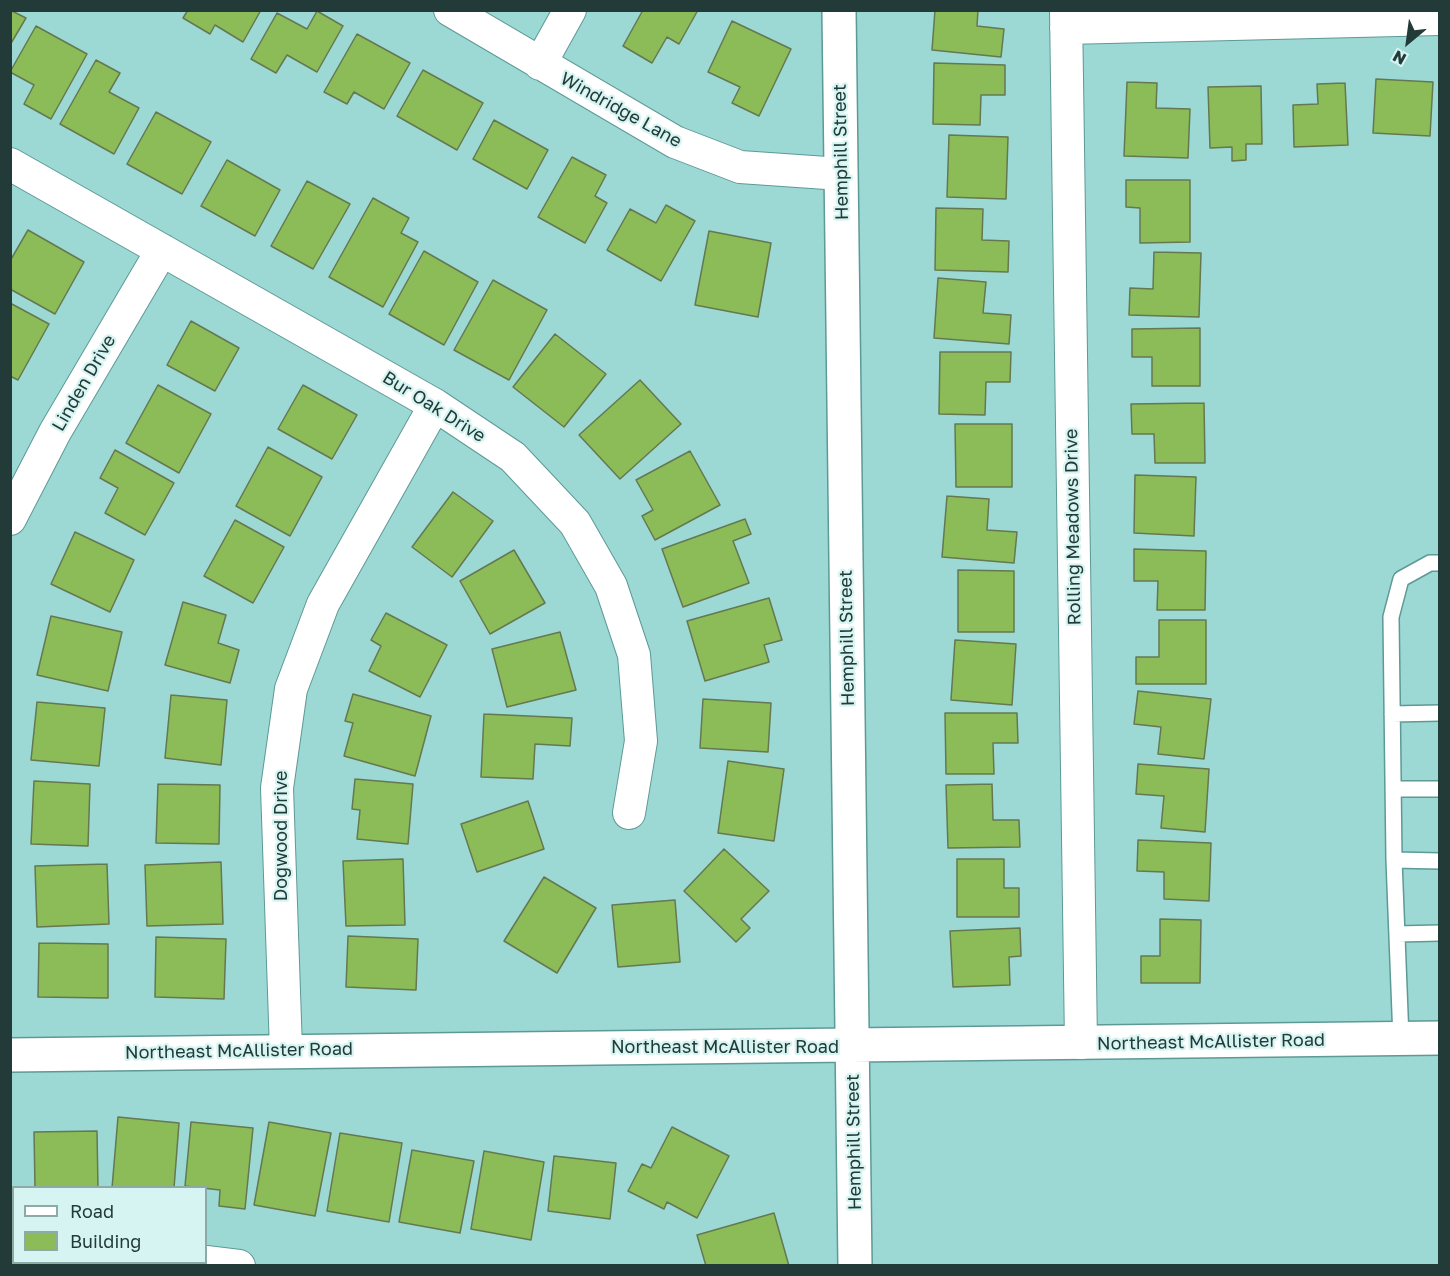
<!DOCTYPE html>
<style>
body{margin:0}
#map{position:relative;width:1450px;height:1276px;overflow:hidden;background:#9cd9d5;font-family:"Golos Text",sans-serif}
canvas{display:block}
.frame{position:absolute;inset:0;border:12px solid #223b39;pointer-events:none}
.legend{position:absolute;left:12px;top:1186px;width:195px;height:78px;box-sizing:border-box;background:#d6f4f1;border:2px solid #8eaaa7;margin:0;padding:8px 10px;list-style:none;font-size:18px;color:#223b39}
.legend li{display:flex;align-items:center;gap:12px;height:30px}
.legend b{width:30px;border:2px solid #8eaaa7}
.north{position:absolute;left:1378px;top:12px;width:60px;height:60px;-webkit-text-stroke:4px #d6f4f1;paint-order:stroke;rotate:209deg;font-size:16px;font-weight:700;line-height:24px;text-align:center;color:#223b39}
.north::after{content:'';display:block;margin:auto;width:21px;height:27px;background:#223b39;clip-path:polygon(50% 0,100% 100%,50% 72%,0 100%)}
</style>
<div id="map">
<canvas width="1450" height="1276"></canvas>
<div class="frame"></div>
<ul class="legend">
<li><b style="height:8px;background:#fff"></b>Road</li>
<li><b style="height:16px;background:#8cbc58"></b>Building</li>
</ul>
<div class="north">N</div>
</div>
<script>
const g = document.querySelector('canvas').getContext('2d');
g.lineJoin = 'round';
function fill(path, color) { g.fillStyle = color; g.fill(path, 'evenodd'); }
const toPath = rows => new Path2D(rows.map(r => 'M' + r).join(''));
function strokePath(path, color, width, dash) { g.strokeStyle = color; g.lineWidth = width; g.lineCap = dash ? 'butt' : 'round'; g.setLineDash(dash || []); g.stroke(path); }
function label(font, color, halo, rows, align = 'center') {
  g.font = font + ' "Golos Text",sans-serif'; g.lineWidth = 4.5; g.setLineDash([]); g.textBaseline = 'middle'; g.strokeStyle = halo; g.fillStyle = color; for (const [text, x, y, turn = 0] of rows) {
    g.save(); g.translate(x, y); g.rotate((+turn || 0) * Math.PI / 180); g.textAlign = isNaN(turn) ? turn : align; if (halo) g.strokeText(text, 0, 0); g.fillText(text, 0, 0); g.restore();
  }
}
const building = toPath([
 [10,10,26,18,10,45,10,10],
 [188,10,261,10,243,42,215,25,210,34,183,18,188,10],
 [643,10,698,10,679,44,667,37,652,63,623,46,643,10],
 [935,10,978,10,977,26,1004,29,1001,57,932,50,935,10],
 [317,11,343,26,317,72,287,55,276,73,251,59,277,13,307,29,317,11],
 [732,21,791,49,759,116,732,103,740,87,708,72,732,21],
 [36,26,87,54,51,119,24,104,34,85,10,72,36,26],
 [357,34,410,63,384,109,354,92,347,104,324,92,357,34],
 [96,60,120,73,109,92,139,108,114,154,60,124,96,60],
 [934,63,1005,65,1005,95,981,95,980,125,933,124,934,63],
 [423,70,483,103,457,150,397,116,423,70],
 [1376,79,1433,82,1430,136,1373,133,1376,79],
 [1127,82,1157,83,1156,108,1190,109,1188,158,1124,156,1127,82],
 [1345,83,1348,145,1294,147,1293,105,1318,104,1317,84,1345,83],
 [1261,86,1262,144,1246,144,1246,160,1232,161,1232,147,1210,148,1208,87,1261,86],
 [156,112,211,142,182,194,127,164,156,112],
 [494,120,548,150,527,189,473,159,494,120],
 [949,135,1008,137,1006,199,947,197,949,135],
 [572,157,606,175,595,196,607,203,585,243,538,217,572,157],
 [227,160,280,190,255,236,201,206,227,160],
 [1126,180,1190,180,1190,242,1140,243,1140,208,1126,207,1126,180],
 [307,181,350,204,313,269,271,246,307,181],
 [373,198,409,218,401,233,418,242,383,307,329,277,373,198],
 [666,205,695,221,661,281,607,250,630,209,656,223,666,205],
 [936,208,983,209,982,240,1009,241,1008,272,935,270,936,208],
 [28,230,84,262,55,314,10,289,10,261,28,230],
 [709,231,771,243,758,317,695,305,709,231],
 [424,251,478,282,444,345,389,314,424,251],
 [1154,252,1201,253,1199,317,1129,315,1130,288,1153,289,1154,252],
 [938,278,986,282,983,313,1011,315,1009,344,934,338,938,278],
 [493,280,547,310,509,380,454,350,493,280],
 [10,303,49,324,18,380,10,376,10,303],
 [191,321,239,348,215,391,167,365,191,321],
 [1200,328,1200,386,1152,386,1152,357,1132,357,1132,329,1200,328],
 [555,334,606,374,564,427,513,387,555,334],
 [940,352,1011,352,1010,382,986,382,985,415,939,414,940,352],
 [640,380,681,424,620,479,579,435,640,380],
 [158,385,211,414,179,473,126,443,158,385],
 [303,385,357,415,332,459,278,429,303,385],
 [1204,403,1205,463,1155,463,1154,434,1132,434,1131,404,1204,403],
 [955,424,1012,424,1012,487,956,487,955,424],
 [268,447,322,477,290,536,236,506,268,447],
 [115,450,174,483,145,535,105,513,118,488,100,478,115,450],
 [690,451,720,505,655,540,642,516,653,510,636,480,690,451],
 [1135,475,1196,477,1194,536,1134,533,1135,475],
 [453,492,493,521,452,577,412,547,453,492],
 [947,496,989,499,987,530,1017,532,1014,563,942,557,947,496],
 [745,519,751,534,733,541,749,583,683,607,662,549,745,519],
 [235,520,284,547,253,603,204,576,235,520],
 [75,532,134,560,110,612,51,584,75,532],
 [1134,549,1206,551,1205,610,1157,610,1158,581,1134,581,1134,549],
 [514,550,545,603,490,634,460,581,514,550],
 [958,570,1014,571,1014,632,958,632,958,570],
 [769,598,782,640,764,645,769,662,705,681,687,621,769,598],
 [183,602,226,615,218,643,239,650,230,683,165,665,183,602],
 [386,613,447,645,420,697,369,671,381,646,371,640,386,613],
 [51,616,122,632,108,691,37,675,51,616],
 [1159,620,1206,620,1206,684,1136,684,1136,657,1159,657,1159,620],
 [560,632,576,690,507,707,492,649,560,632],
 [955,640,1016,644,1012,705,951,700,955,640],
 [1138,691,1211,699,1204,759,1158,754,1161,727,1134,724,1138,691],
 [353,694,431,716,415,776,344,756,353,723,345,721,353,694],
 [171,695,227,700,221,765,165,758,171,695],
 [703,699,771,703,768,752,700,748,703,699],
 [37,702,105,708,99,766,31,760,37,702],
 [945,713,1017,713,1018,743,993,743,994,774,946,774,945,713],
 [484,714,572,718,570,746,535,744,533,779,481,777,484,714],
 [728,761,784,769,774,841,718,833,728,761],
 [1138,764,1209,769,1205,832,1161,828,1164,796,1136,794,1138,764],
 [355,779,413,784,408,844,357,839,360,810,352,809,355,779],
 [34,781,90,784,88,846,31,844,34,781],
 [158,784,220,785,219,844,156,843,158,784],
 [992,784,993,820,1019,820,1020,847,948,848,946,785,992,784],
 [528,801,544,849,477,872,461,824,528,801],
 [1138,840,1211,843,1209,901,1164,899,1164,872,1137,871,1138,840],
 [724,849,769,891,741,919,750,928,736,942,684,891,724,849],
 [403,859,405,925,346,926,343,861,403,859],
 [957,859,1004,859,1004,888,1019,888,1019,917,957,917,957,859],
 [221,862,223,924,147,926,145,865,221,862],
 [107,864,109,924,37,927,35,866,107,864],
 [544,877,596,908,557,973,504,941,544,877],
 [675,900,680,962,618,967,612,905,675,900],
 [1160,919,1201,920,1200,983,1141,983,1141,956,1160,956,1160,919],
 [1020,928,1021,956,1009,957,1010,985,953,987,950,931,1020,928],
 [348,936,418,939,416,990,346,987,348,936],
 [156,937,226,939,224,999,155,997,156,937],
 [39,943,108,944,108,998,38,997,39,943],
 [118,1117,179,1123,174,1188,112,1188,118,1117],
 [191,1122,253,1128,245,1209,219,1206,220,1190,185,1186,191,1122],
 [269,1122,331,1133,315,1216,254,1205,269,1122],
 [672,1127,729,1156,697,1218,667,1202,664,1209,628,1191,642,1164,651,1168,672,1127],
 [97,1131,98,1188,35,1188,34,1132,97,1131],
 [340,1133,402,1143,389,1222,327,1211,340,1133],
 [412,1150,474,1161,460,1233,399,1222,412,1150],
 [484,1151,544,1162,531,1240,471,1229,484,1151],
 [554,1156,616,1163,610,1219,548,1211,554,1156],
 [774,1213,789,1266,706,1266,697,1235,774,1213]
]);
fill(building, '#8cbc58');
strokePath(building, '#647851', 1.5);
const service = toPath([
 [1392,714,1440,713],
 [1393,789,1440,789],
 [1394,860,1391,617,1401,579,1430,563,1440,563],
 [1397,934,1440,933],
 [1401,1039,1394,860,1440,861]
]);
const minor = toPath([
 [450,10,675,142,740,167,841,174],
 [1066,10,1081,1043],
 [1066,28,1440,19],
 [540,64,570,10],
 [10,164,435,405,513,457,575,523,611,586,634,655,641,741,629,813],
 [10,519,55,432,162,250],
 [286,1050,277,788,291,689,323,604,435,405],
 [10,1259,14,1259],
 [206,1262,239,1266]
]);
const tertiary = toPath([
 [839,10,855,1266],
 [10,1055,1440,1038]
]);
strokePath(service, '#5d9995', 18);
strokePath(minor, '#5d9995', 34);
strokePath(tertiary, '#5d9995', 36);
strokePath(service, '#fff', 15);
strokePath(minor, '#fff', 32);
strokePath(tertiary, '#fff', 33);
label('18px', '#223b39', '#d6f4f1', [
 ["Windridge Lane",621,110,29],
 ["Hemphill Street",841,152,-91],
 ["Linden Drive",84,383,-60],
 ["Bur Oak Drive",434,407,32],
 ["Rolling Meadows Drive",1073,527,-91],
 ["Hemphill Street",847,638,-91],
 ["Dogwood Drive",281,836,-90],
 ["Northeast McAllister Road",1211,1042,-1],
 ["Northeast McAllister Road",725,1047],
 ["Northeast McAllister Road",239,1051,-1],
 ["Hemphill Street",854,1142,-91]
]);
</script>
